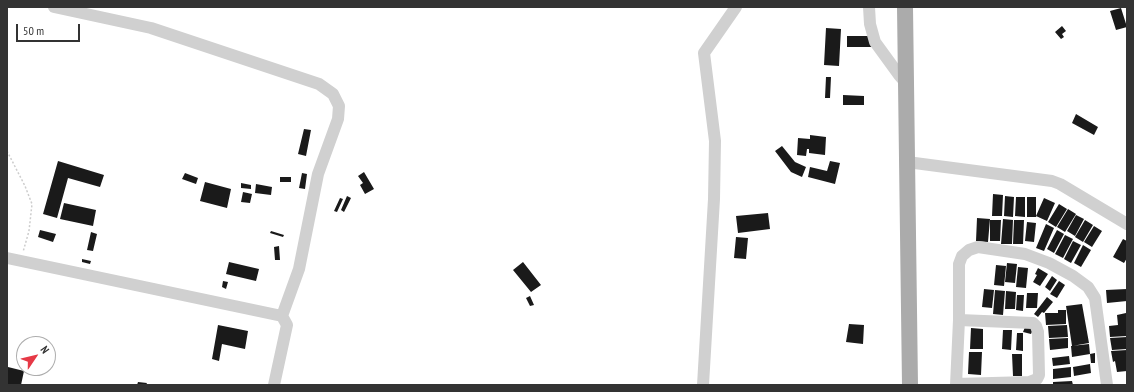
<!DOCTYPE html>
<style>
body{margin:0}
#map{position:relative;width:1134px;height:392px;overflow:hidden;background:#fff;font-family:"PT Sans Narrow",sans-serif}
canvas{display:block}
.frame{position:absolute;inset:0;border:8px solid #333;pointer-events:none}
.north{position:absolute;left:16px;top:336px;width:40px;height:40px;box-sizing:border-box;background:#fff;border:1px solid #adadad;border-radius:50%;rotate:55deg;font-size:11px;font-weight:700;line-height:16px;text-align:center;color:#333}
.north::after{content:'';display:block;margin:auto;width:14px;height:18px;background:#e63946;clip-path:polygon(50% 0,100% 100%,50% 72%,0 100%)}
.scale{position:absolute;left:16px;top:24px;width:64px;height:18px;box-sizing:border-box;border:2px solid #333;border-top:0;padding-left:5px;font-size:12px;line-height:14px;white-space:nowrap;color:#333;-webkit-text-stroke:3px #fff;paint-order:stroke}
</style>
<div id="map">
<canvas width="1134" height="392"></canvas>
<div class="frame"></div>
<div class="north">N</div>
<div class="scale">50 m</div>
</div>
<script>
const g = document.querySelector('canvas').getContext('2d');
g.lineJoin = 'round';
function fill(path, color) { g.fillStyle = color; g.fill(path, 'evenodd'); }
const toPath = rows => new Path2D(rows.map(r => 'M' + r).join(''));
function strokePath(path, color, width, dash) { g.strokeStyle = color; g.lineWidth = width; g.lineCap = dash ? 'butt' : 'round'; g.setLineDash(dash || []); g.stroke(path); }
fill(toPath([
 [1121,8,1127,27,1116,30,1110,11],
 [1062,26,1066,31,1062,34,1064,37,1061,39,1055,32],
 [826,28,841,29,839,66,824,65],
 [847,36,873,36,872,47,847,47],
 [826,77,831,77,830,98,825,98],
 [843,95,864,96,864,105,843,105],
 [1076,114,1098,127,1094,135,1072,123],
 [304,129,311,130,306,156,298,154],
 [810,135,826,137,825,155,809,153,809,149,807,149,806,156,797,155,798,138,810,139],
 [782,146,795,162,806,167,802,177,791,172,775,151],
 [58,161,104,175,100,187,68,178,57,218,43,214],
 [830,161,840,163,835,184,808,177,810,167,827,171],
 [364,172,374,189,365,194,360,185,363,183,358,176],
 [185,173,198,178,196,184,182,179],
 [302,173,307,174,305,189,299,188],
 [280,177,291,177,291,182,280,182],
 [205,182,231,189,227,208,200,201],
 [241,183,251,185,251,189,241,188],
 [256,184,272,187,271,195,255,193],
 [243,192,252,194,250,203,241,202],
 [993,194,1003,195,1002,216,992,216],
 [347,196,351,198,344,212,341,210],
 [1005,196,1014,197,1013,217,1004,216],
 [1016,197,1025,197,1025,217,1015,216],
 [1027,197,1036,197,1036,217,1027,217],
 [340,198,343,199,337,212,334,211],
 [1044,198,1055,203,1047,221,1036,216],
 [64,203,96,210,93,226,60,219],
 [1059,204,1067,209,1056,227,1048,222],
 [1068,209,1076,214,1065,232,1057,227],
 [768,213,770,229,738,233,736,216],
 [1076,215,1084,219,1075,236,1067,231],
 [977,218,990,219,988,242,976,241],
 [1003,219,1013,220,1012,244,1001,244],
 [990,220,1001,220,1000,241,990,241],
 [1014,220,1024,220,1023,244,1013,244],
 [1085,220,1093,225,1083,242,1075,237],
 [1027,222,1036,223,1034,242,1025,241],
 [1046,224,1054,228,1044,251,1036,248],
 [1094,226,1102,231,1092,247,1084,242],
 [40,230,56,234,53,242,38,237],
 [1057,230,1064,234,1054,253,1047,249],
 [271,231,284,235,283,237,270,233],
 [91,232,97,234,93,251,87,250],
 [1065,235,1073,239,1063,258,1055,254],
 [736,237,748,238,746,259,734,258],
 [1123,239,1127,241,1127,258,1124,263,1113,257],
 [1073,241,1081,245,1071,263,1064,259],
 [1083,245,1091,250,1081,267,1074,263],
 [279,246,280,260,275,260,274,247],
 [82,259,91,261,90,264,82,262],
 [229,262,259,269,256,281,226,274],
 [523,262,541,285,531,292,513,270],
 [1007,263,1017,264,1015,283,1005,282],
 [996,265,1006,266,1004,286,994,285],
 [1018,267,1028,268,1026,288,1016,287],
 [1038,268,1048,274,1040,286,1033,282,1037,275,1035,274],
 [1052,276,1057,280,1050,291,1045,287],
 [223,281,228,282,226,289,222,287],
 [1059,281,1065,285,1057,298,1050,294],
 [984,289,994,290,992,308,982,307],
 [1127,289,1127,301,1107,303,1106,290],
 [995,290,1005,291,1003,315,993,314],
 [1006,291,1016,292,1015,309,1005,309],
 [1027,293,1038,293,1037,308,1026,308],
 [1017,295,1024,295,1023,311,1016,310],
 [530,296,534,305,530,306,526,298],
 [1047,297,1053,302,1044,313,1042,312,1038,317,1034,314],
 [1082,304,1089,343,1072,346,1066,306],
 [1058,310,1066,310,1066,324,1046,325,1045,313,1058,313],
 [1126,313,1127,324,1122,324,1127,324,1127,336,1110,337,1109,326,1118,325,1117,315],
 [849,324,864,325,863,344,846,342],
 [218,325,248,331,245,349,222,344,219,361,212,359],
 [1067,325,1068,337,1049,338,1048,326],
 [1025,327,1033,329,1031,334,1023,332],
 [971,328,983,329,983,349,970,349],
 [1003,330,1012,330,1011,350,1002,349],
 [1017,333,1023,333,1023,351,1016,350],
 [1127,337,1127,349,1112,350,1110,338],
 [1068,338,1068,348,1050,350,1049,339],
 [1089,344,1090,354,1072,357,1071,346],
 [1127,350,1127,371,1117,372,1115,361,1113,362,1111,351],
 [969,352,982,352,981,375,968,374],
 [1095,353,1095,363,1091,363,1090,354],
 [1012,354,1022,354,1022,376,1013,376],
 [1069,356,1070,364,1053,366,1052,358],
 [1090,364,1091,373,1074,376,1073,367],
 [8,367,24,371,21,385,7,385],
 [1071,367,1071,377,1053,379,1053,369],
 [1072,381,1073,385,1053,385,1053,382],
 [138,382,147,383,146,385,137,385]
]), '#1a1a1a');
strokePath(toPath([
 [7,151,25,186,32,204,29,231,23,252]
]), '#cdcdcd', 1.5, [2, 2]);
strokePath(toPath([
 [54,7,151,28,319,84,333,94,339,106,338,119,318,174,299,269,282,316],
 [869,7,870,24,875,42,899,75,906,83],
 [907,162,1052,181,1060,184,1127,224],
 [7,258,282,316,287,325,274,385],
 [956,384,1029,382,1037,379,1039,375,1038,332,1036,326,1033,323,959,320],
 [703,385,714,199,715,141,704,53,736,7],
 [956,385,959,320,959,264,962,256,969,250,978,247,1025,254,1049,263,1073,276,1088,287,1095,298,1107,385]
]), '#d0d0d0', 12);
strokePath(toPath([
 [905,7,910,385]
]), '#ababab', 16);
</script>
